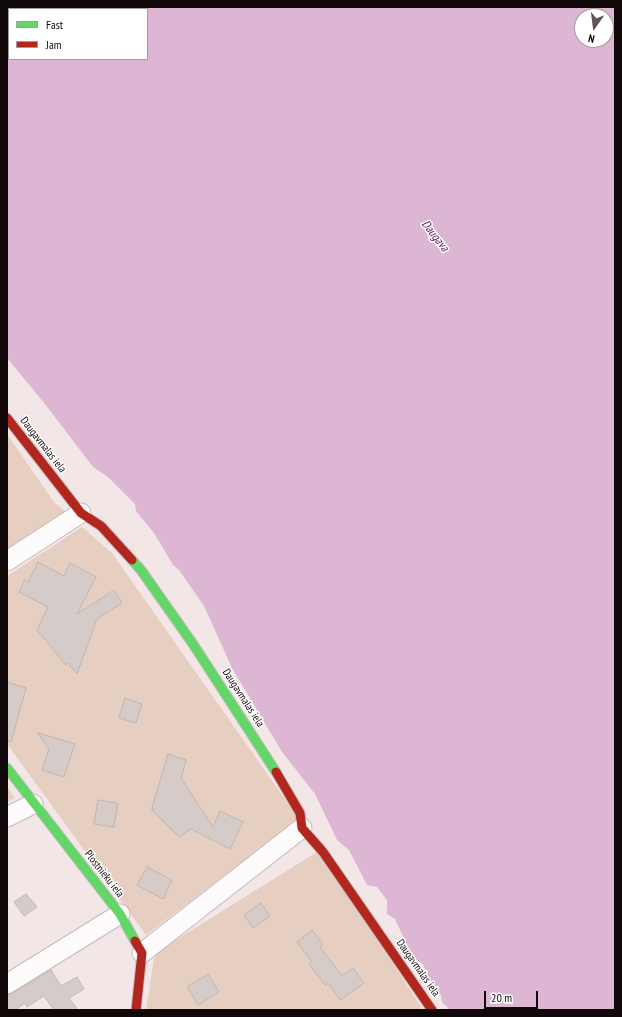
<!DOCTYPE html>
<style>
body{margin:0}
#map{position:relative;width:622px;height:1017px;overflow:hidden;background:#f3e6e6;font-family:"PT Sans Narrow",sans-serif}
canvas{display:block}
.frame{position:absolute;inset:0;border:8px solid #110909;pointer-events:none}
.legend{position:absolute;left:8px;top:8px;width:140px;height:52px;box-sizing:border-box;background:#fff;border:1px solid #a09d9d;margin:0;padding:5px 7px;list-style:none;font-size:12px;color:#110909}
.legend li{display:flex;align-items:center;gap:8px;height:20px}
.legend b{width:20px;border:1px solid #a09d9d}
.north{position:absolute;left:574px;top:8px;width:40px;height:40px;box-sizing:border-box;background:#fff;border:1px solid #a09d9d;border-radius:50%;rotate:194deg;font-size:11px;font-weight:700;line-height:16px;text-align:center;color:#110909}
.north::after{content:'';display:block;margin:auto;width:14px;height:18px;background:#605656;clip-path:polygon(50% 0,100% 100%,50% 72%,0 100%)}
.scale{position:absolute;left:484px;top:991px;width:54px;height:18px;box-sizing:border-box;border:2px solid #110909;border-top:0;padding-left:5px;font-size:12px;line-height:14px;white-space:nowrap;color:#110909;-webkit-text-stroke:3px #fff;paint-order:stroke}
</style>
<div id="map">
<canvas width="622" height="1017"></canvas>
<div class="frame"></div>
<ul class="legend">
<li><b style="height:5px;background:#63d668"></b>Fast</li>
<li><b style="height:5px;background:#b3261e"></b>Jam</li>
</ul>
<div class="north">N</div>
<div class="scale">20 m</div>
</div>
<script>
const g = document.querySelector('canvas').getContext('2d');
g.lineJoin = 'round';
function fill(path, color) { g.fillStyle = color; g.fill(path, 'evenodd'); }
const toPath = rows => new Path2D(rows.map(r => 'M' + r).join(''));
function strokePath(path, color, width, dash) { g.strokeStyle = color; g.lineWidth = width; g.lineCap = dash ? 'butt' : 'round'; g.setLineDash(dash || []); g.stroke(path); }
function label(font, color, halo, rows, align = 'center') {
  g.font = font + ' "PT Sans Narrow",sans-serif'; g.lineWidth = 3; g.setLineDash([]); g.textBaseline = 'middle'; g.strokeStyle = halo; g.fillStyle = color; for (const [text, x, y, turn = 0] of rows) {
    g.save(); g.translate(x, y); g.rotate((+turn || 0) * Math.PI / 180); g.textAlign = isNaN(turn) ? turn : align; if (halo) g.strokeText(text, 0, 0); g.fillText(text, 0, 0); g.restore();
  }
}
fill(toPath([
 [7,434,54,502,67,513,7,551],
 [82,527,112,553,299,819,146,935,7,744,7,576],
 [7,787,15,798,7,802],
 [320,850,423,1010,146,1010,155,953]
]), '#e6cfc0');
fill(toPath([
 [7,7,615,7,615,1010,450,1010,442,1002,441,995,433,986,422,963,413,958,395,919,387,914,387,900,377,887,367,885,349,850,337,840,315,794,282,752,232,668,204,606,179,570,173,565,154,533,136,511,135,504,108,477,93,467,45,404,7,358],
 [9,9,147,9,147,59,9,59],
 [582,16,606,16,606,40,582,40]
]), '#ddb6d3');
const building = toPath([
 [38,562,64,576,70,563,96,577,77,614,114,590,122,603,97,619,77,674,68,663,66,665,37,630,48,607,19,592,25,579,28,582,38,562],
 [7,682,26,688,11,742,7,741,7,682],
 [125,698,142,704,136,723,119,718,125,698],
 [38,733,75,744,64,777,42,770,49,749,38,733],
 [168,754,186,760,181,778,213,827,220,811,243,822,230,849,191,829,179,837,151,809,154,810,152,807,168,754],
 [98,800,118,803,114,827,94,824,98,800],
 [147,867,172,880,163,899,137,885,147,867],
 [26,894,37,907,24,916,14,902,26,894],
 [261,903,270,916,253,928,244,915,261,903],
 [312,930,323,944,320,947,342,976,353,968,364,983,340,1000,328,983,325,985,309,964,312,962,297,942,312,930],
 [51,970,61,986,77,977,84,989,69,998,78,1010,54,1010,44,996,27,1007,25,1003,15,1010,7,1010,7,995,13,993,51,970],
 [208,974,219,992,198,1005,187,987,208,974]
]);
fill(building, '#d5ccca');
strokePath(building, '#bfb6b4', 1);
const street = toPath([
 [7,561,81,513],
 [7,817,33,804],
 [142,953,302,828],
 [7,984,120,914]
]);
const fast = toPath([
 [132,560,141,570,193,644,276,772],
 [7,768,120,914,135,941]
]);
const jam = toPath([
 [7,418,81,513,101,526,132,560],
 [276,772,300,813,302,828,323,852,432,1010],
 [135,941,142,953,136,1010]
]);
strokePath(street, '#c5bbbb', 21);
strokePath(fast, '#c5bbbb', 11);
strokePath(jam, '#c5bbbb', 11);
strokePath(street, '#fdfbfb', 19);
strokePath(fast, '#63d668', 9);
strokePath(jam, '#b3261e', 9);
label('11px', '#110909', '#fff', [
 ["Daugavmalas iela",43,445,52],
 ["Daugavmalas iela",243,698,57],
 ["Plostnieku iela",104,874,52],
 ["Daugavmalas iela",418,968,55]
]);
label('italic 12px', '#591e52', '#fff', [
 ["Daugava",435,236,52]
]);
</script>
